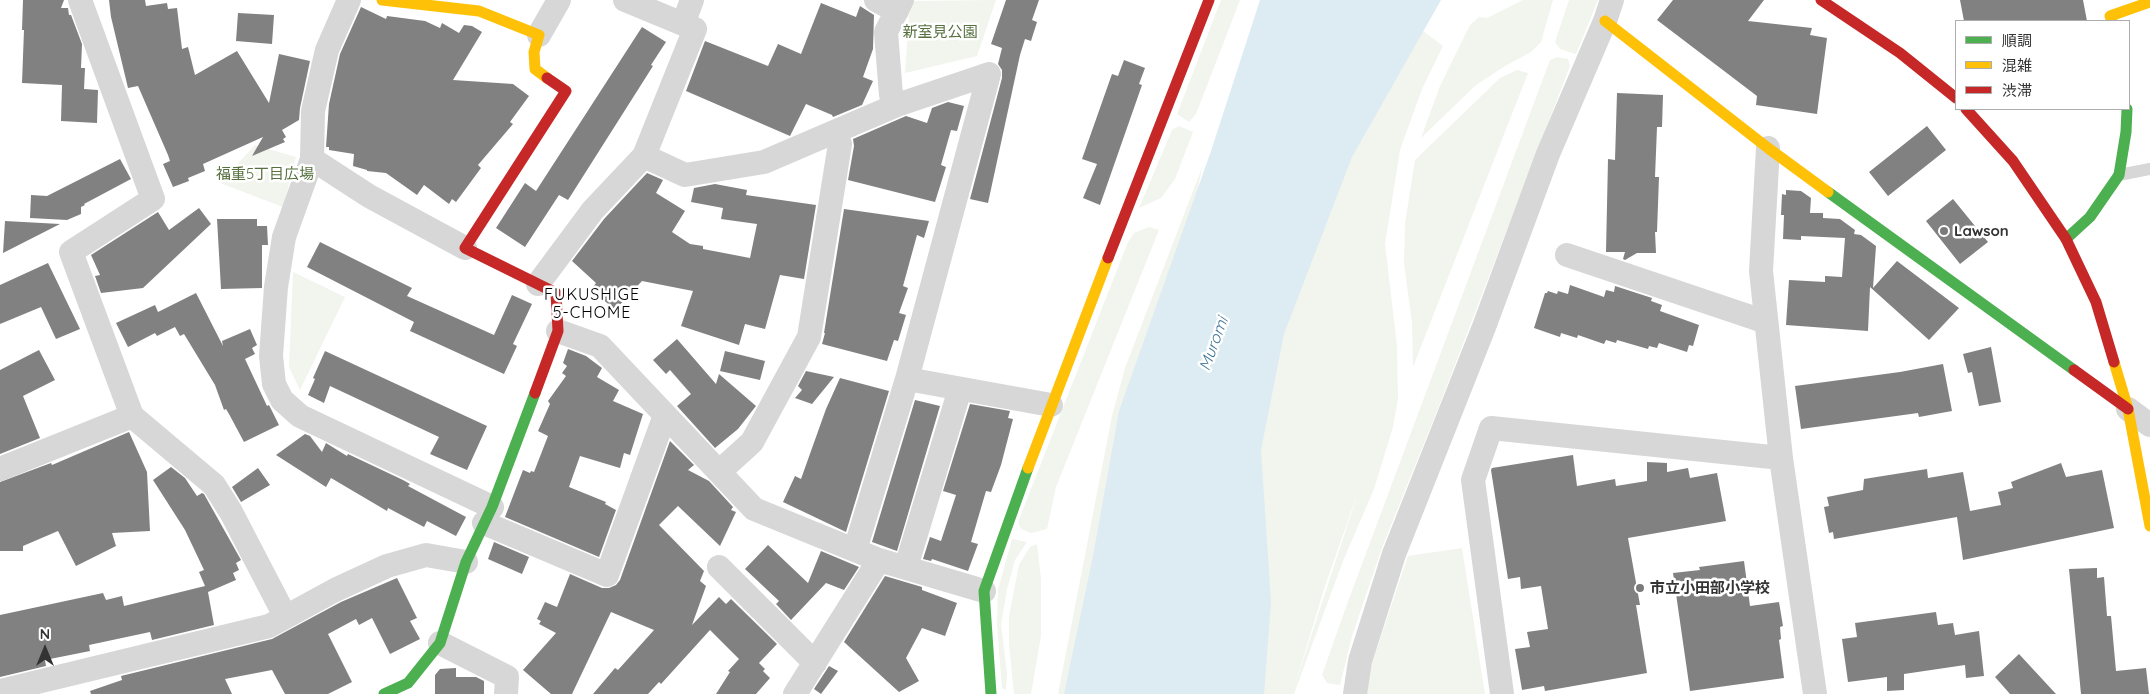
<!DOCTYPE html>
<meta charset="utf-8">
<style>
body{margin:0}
#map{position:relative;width:2150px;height:694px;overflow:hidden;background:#fff;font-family:Quicksand,"Noto Sans JP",sans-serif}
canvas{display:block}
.legend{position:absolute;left:1955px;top:20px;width:175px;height:90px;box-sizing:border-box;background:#fff;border:1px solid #adadad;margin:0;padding:6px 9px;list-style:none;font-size:15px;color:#333}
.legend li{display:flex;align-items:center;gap:10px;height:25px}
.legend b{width:25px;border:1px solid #adadad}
.north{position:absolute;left:20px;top:624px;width:50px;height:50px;-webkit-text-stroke:4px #fff;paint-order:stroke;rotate:0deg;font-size:14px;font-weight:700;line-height:20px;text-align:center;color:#333}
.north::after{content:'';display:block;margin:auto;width:18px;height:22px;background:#333;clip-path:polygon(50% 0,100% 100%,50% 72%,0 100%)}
</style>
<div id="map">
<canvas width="2150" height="694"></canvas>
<ul class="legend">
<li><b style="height:6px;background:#4caf50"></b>順調</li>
<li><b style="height:6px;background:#ffc107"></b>混雑</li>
<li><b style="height:6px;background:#c62828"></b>渋滞</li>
</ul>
<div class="north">N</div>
</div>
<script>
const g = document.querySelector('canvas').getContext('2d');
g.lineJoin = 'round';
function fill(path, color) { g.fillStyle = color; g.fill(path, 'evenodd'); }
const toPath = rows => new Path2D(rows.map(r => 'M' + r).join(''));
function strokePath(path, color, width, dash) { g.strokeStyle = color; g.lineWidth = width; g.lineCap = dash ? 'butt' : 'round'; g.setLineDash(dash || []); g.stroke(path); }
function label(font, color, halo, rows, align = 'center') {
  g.font = font + ' Quicksand,"Noto Sans JP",sans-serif'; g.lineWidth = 5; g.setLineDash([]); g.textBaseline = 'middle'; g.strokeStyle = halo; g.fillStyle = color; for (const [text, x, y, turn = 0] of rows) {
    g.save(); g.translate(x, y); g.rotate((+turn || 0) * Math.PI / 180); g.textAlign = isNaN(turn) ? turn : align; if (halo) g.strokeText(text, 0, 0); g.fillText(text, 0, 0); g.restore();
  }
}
fill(toPath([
 [996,0,977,56,905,73,910,1],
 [1221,0,1240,0,1196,114,1189,122,1177,114],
 [1523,0,1553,0,1541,42,1531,52,1505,66,1476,85,1421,138,1440,86,1470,25,1479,17,1487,18],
 [1569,0,1598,0,1576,54,1560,49,1555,42],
 [1423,31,1443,46,1422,89,1400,150,1385,244,1397,346,1398,399,1393,427,1374,489,1343,561,1294,694,1256,694,1255,454,1275,333,1346,149,1370,124],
 [1356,498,1356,499,1294,688,1325,586],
 [1557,57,1568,59,1570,66,1439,406,1383,545,1352,636,1340,685,1327,683,1322,675,1346,607,1550,60],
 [1517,70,1528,73,1413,367,1412,323,1404,263,1405,224,1415,160,1500,78],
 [1179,126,1193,132,1175,179,1161,198,1139,208,1172,130],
 [255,145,296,157,283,207,220,183],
 [1203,165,1080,694,1058,694,1112,416,1125,368],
 [1149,227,1159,230,1056,487,1047,529,1031,533,1021,529,1018,522,1128,242,1134,233],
 [293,272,345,297,300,390,289,367],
 [1012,539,1027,542,1015,560,1007,589,1001,625,1007,673,1006,690,1002,688,997,625,998,590],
 [1037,544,1041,579,1041,636,1031,694,1014,694,1009,644,1009,616,1019,565,1030,547],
 [1462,548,1485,694,1367,694,1367,678,1408,556]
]), '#f1f5ed');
fill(toPath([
 [1260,0,1441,0,1352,157,1284,334,1261,450,1271,602,1264,694,1064,694,1093,556,1119,411,1211,151]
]), '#ddebf3');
fill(toPath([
 [23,0,64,0,61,8,68,8,69,15,71,15,82,44,81,68,85,68,84,89,98,90,97,123,61,121,62,85,22,83,24,30,22,30],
 [109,0,145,0,146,6,167,3,168,9,177,8,182,49,188,47,195,75,237,51,269,103,279,54,310,61,300,108,299,120,282,130,286,137,283,139,285,142,252,156,263,137,203,164,205,171,188,178,189,181,173,187,163,164,170,161,168,155,138,86,128,88,111,17],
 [1006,0,1039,0,1032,20,1037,22,1031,41,1025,39,1020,55,988,203,970,199,1002,78,1002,70,998,64,1002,48,991,44],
 [1673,0,1764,0,1748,21,1812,28,1810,35,1827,38,1817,114,1756,105,1757,96,1657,20],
 [1960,0,2083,0,2087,21,1964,21],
 [821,3,856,17,860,6,874,15,873,49,863,77,873,81,862,105,833,117,832,115,806,104,790,136,686,91,705,41,768,66,778,44,801,54],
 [361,7,386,19,387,16,425,21,440,28,442,23,459,33,464,25,472,26,482,32,453,80,513,84,529,96,510,122,513,124,478,165,481,168,456,202,452,199,449,204,424,185,417,195,386,173,367,171,367,170,353,166,354,154,329,150,329,147,326,147,329,104,340,54],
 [238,13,274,15,272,44,236,41],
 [642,27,666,42,651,65,653,66,568,200,559,195,525,247,496,228,525,183,536,191],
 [1124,60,1145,68,1139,84,1142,85,1100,205,1083,198,1097,164,1082,159,1112,74,1118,76],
 [1617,93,1663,95,1662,127,1657,127,1655,177,1659,177,1657,232,1655,232,1656,253,1637,253,1625,260,1623,259,1625,252,1606,252,1608,159,1615,160],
 [948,102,964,106,957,131,951,130,941,165,946,167,935,202,848,180,854,146,853,139,906,116,927,123,932,108],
 [1927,126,1946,150,1888,196,1869,172],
 [120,159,131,179,84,204,85,205,81,207,81,214,67,220,30,218,31,195,47,196],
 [647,173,663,180,656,193,685,211,672,232,690,244,703,246,703,249,750,258,757,224,721,219,723,208,691,202,694,188,715,184,747,190,746,195,816,205,804,279,780,275,765,329,745,324,739,345,681,326,693,291,642,281,615,310,598,295,600,293,593,287,596,283,572,261,604,219],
 [1786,190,1801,191,1811,198,1810,213,1823,213,1823,218,1840,219,1855,230,1854,234,1861,235,1876,246,1873,288,1897,261,1959,308,1929,340,1870,287,1868,331,1786,325,1789,280,1825,282,1825,276,1842,277,1845,238,1801,236,1801,240,1783,239,1784,215,1781,215,1782,194,1786,195],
 [1953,199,1988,242,1960,264,1926,221],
 [199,208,211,224,143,288,101,293,95,276,100,275,91,255,158,212,169,230],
 [844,209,929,221,924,238,917,235,903,286,908,288,899,313,906,315,898,341,894,340,887,361,822,344,825,333,824,333],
 [217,219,257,219,257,226,267,226,268,245,262,245,262,288,221,289],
 [5,221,60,224,3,253],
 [320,242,412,288,407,296,494,335,512,295,532,304,513,344,517,346,504,374,410,331,414,322,307,267],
 [48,263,80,329,56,339,41,307,0,324,0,285],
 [1570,285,1604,297,1606,290,1614,292,1615,286,1652,298,1651,301,1662,305,1660,311,1699,325,1693,346,1689,345,1687,352,1659,343,1657,348,1649,346,1648,349,1617,340,1616,343,1606,340,1604,344,1578,335,1577,338,1561,333,1560,337,1534,328,1545,293,1547,293,1548,291,1557,294,1558,291,1568,294],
 [196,293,223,346,222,341,250,329,257,345,252,348,255,354,245,359,267,406,269,405,279,425,244,442,229,414,226,409,224,410,215,385,184,334,180,336,175,327,157,336,155,333,128,347,116,323,155,305,158,312],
 [677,339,716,384,719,374,756,406,738,429,715,448,677,406,691,394,670,370,666,374,653,360],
 [1991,347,2001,402,1979,406,1972,372,1968,373,1963,354],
 [568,349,586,356,602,368,597,377,619,390,613,401,643,414,630,455,624,453,620,468,580,456,569,487,606,502,605,504,616,510,599,557,505,517,523,470,530,473,531,471,534,472,548,436,538,431,550,404,548,401,566,376,562,373,567,366,563,363],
 [39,350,55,380,23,396,40,438,0,454,0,370],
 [325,351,487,426,467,470,430,454,439,437,330,386,324,403,308,395,315,379,313,378],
 [725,351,765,361,760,380,720,371],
 [1943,364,1952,411,1919,417,1918,413,1801,429,1795,386,1900,372],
 [806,371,834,377,812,404,795,398,802,390,798,386],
 [840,378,889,391,846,532,783,502,795,476,801,479,826,409],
 [915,400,940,406,897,551,872,542],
 [970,404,1010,411,1008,418,1013,419,1001,465,991,492,986,491,971,542,978,544,968,571,932,559,931,561,923,559,930,537,941,541,956,495,943,491],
 [129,432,147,472,150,531,112,533,116,546,76,566,58,531,23,546,23,551,0,551,0,482,51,463,52,465],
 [305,434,310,436,322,452,326,443,347,456,348,454,403,480,410,484,408,486,466,517,456,536,427,521,424,527,388,508,387,511,331,478,326,487,276,455],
 [670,441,694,465,688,470,709,481,733,507,731,510,736,512,720,546,678,506,659,525,704,571,700,581,706,586,692,625,719,597,726,604,731,599,777,644,759,663,765,669,763,671,770,678,756,694,716,694,730,672,728,671,739,659,710,630,661,684,659,682,648,694,593,694,615,668,618,670,654,630,611,612,572,694,551,694,523,670,556,633,539,624,541,621,537,619,545,602,557,607,570,574,602,588,609,588,616,585,620,580],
 [1573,455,1577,486,1615,479,1616,486,1647,481,1647,462,1667,463,1667,472,1688,468,1690,478,1717,473,1726,521,1628,538,1640,605,1636,605,1647,673,1545,691,1544,686,1522,690,1515,649,1530,647,1527,632,1548,629,1541,586,1521,589,1520,577,1508,579,1491,470,1492,468],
 [2061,463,2066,477,2102,470,2114,528,1963,560,1957,517,1834,539,1833,532,1829,533,1824,507,1829,506,1827,497,1863,490,1864,479,1927,469,1928,478,1963,472,1970,511,2001,505,1998,492,2013,488,2011,482],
 [171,467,185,478,197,496,202,493,204,494,241,560,236,563,239,570,233,573,236,580,208,592,214,625,152,640,150,632,89,645,90,651,45,660,46,666,0,677,0,615,103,593,106,600,122,596,124,606,205,586,199,572,204,570,185,530,153,480],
 [258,468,270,485,241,502,232,487],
 [494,542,529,557,522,574,488,559],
 [768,545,808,583,821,551,859,567,844,590,826,583,791,620,776,604,779,601,745,569],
 [1744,561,1750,606,1779,602,1783,626,1780,627,1781,639,1779,640,1784,678,1690,691,1673,573,1700,570,1699,567],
 [2097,568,2097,578,2104,577,2107,616,2111,616,2116,671,2146,668,2149,694,2081,694,2069,569],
 [885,576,922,587,922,590,957,603,945,636,922,628,906,658,919,681,899,692,844,642],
 [397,578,417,618,410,621,420,639,390,654,372,618,359,625,356,619,328,634,352,682,328,694,285,694,272,670,225,679,232,694,91,694,90,691,122,680,121,676,272,639,341,602],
 [1936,612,1938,625,1953,623,1955,635,1979,631,1984,676,1966,678,1965,665,1904,674,1904,690,1887,691,1887,677,1848,682,1842,639,1857,637,1855,623],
 [2019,654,2056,694,2010,694,1995,677],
 [829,666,838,671,821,694,814,689],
 [456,668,456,677,476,677,484,681,484,694,435,694,435,675,440,669]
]), '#818181');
strokePath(toPath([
 [2119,175,2150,169]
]), '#d7d7d7', 12);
strokePath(toPath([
 [80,0,153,199,71,252,132,416,214,485,231,512,285,616],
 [349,0,327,50,313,111,312,159,284,237,276,287,271,356,274,384,282,400,300,416,492,507],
 [876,0,897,11],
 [683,24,692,0],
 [539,35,559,0],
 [897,105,989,74,907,379],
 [1768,148,1761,271,1781,458,1815,694],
 [644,156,685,175,764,162,897,105,891,95,886,32,902,0],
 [312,159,369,196,465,248],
 [1567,255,1766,322],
 [538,284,593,210,644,156,695,29,625,0],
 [558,331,600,346,754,509,879,560],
 [2128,409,2150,425],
 [0,469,132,416],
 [719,472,752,442,809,337,840,144,835,132],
 [484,523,607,575,665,415],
 [855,550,907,379,1051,405],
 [719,567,815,663],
 [906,567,960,389],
 [440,643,507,677,506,694],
 [0,691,269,626,335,590,387,566,426,555,466,562],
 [795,694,879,560,984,591],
 [1355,694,1360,661,1394,554,1484,327,1548,154,1605,21,1612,0],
 [1502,694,1473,480,1491,428,1781,458]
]), '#d7d7d7', 24);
strokePath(toPath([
 [1828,192,2074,370],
 [2066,239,2090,217,2119,175,2126,132,2127,109],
 [384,694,408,683,440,643,466,562,492,507,535,393],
 [991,694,984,591,1028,468]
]), '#4caf50', 11);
strokePath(toPath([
 [382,0,479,11,539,35,534,52,535,69,547,78],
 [1605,21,1768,148,1828,192],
 [2112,21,2110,16,2150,2],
 [2114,362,2128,409,2150,526],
 [1028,468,1108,258]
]), '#ffc107', 11);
strokePath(toPath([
 [1821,0,1900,53,1956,98],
 [1966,109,2013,161,2066,239,2096,302,2114,362],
 [1108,258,1209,0],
 [2074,370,2128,409],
 [535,393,558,331,556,293,465,248,566,91,547,78]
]), '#c62828', 11);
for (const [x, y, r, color] of [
 [1944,231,5,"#7a7a7a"],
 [1640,588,5,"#7a7a7a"]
]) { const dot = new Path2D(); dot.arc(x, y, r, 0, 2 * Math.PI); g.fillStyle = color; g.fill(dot); strokePath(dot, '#fff', 2); }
label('15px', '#56703f', '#fff', [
 ["新室見公園",940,32],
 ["福重5丁目広場",265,174]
]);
label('bold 15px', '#333', '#fff', [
 ["Lawson",1954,231],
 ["市立小田部小学校",1650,588]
], 'left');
g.letterSpacing = '1px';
label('16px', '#000', '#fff', [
 ["FUKUSHIGE",592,295],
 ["5-CHOME",592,313]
]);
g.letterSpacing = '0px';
label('italic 16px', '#3f7597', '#fff', [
 ["Muromi",1214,344,-70]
]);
</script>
